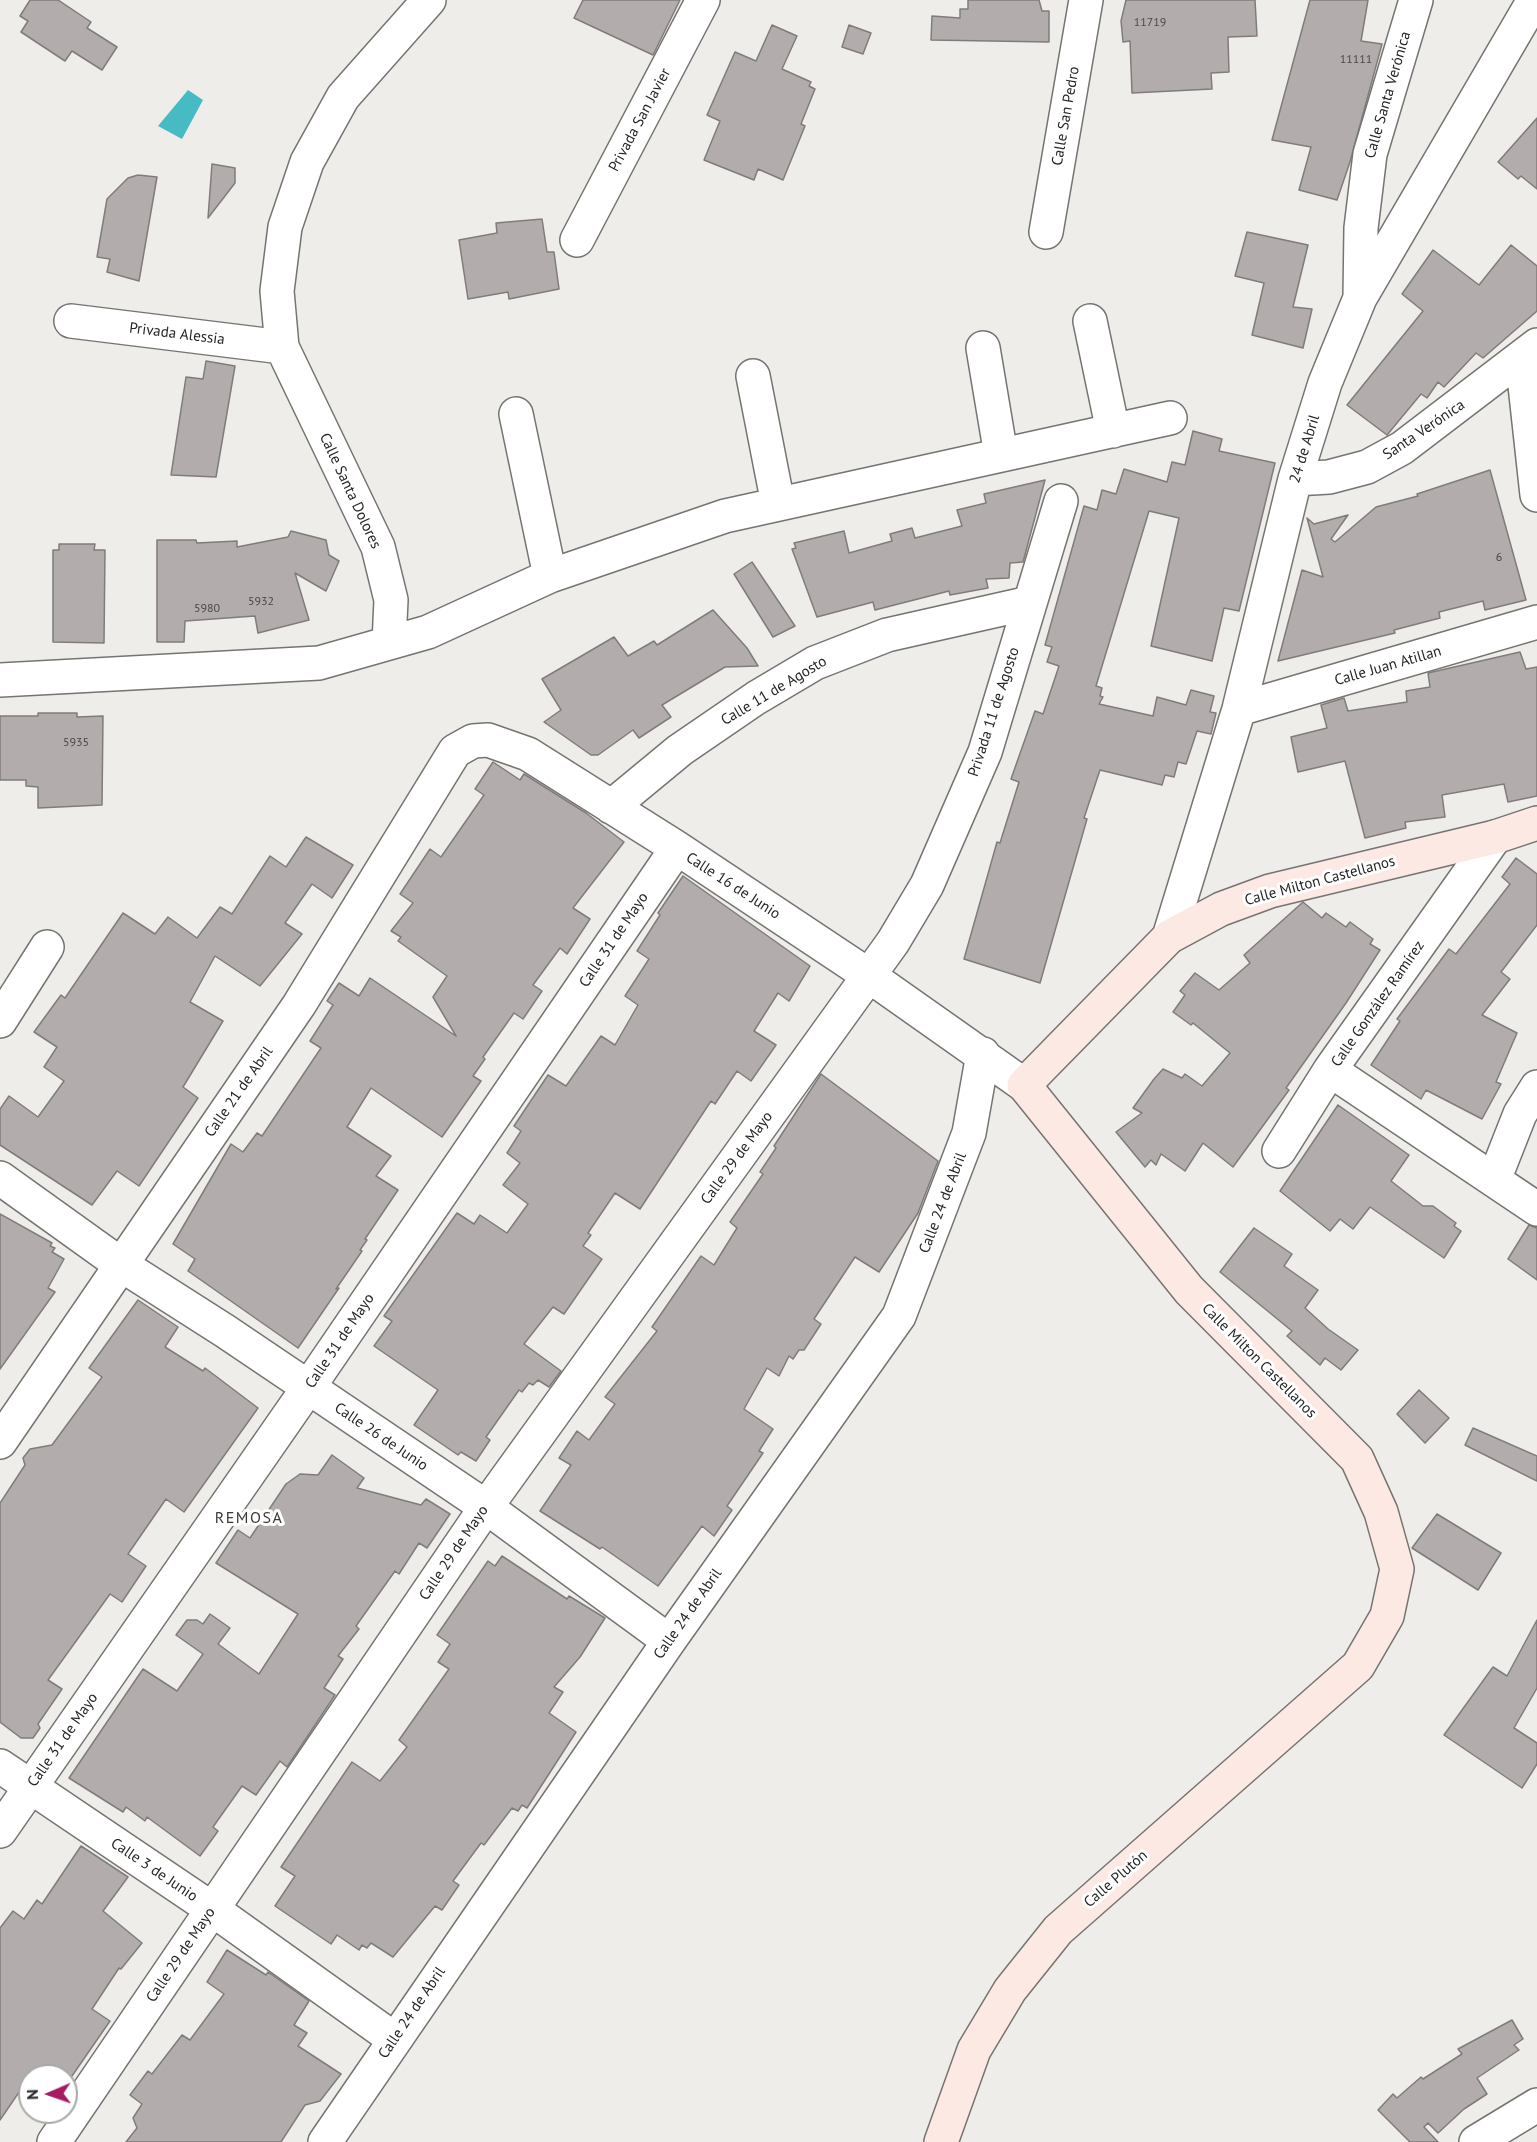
<!DOCTYPE html>
<meta charset="utf-8">
<style>
body{margin:0}
#map{position:relative;width:1537px;height:2142px;overflow:hidden;background:#efede9;font-family:"PT Sans",sans-serif}
canvas{display:block}
.north{position:absolute;left:18px;top:2064px;width:60px;height:60px;box-sizing:border-box;background:#fff;border:2px solid #a9a8a8;border-radius:50%;rotate:268deg;font-size:16px;font-weight:700;line-height:24px;text-align:center;color:#272625}
.north::after{content:'';display:block;margin:auto;width:21px;height:27px;background:#a61c63;clip-path:polygon(50% 0,100% 100%,50% 72%,0 100%)}
</style>
<div id="map">
<canvas width="1537" height="2142"></canvas>
<div class="north">N</div>
</div>
<script>
const g = document.querySelector('canvas').getContext('2d');
g.lineJoin = 'round';
function fill(path, color) { g.fillStyle = color; g.fill(path, 'evenodd'); }
const toPath = rows => new Path2D(rows.map(r => 'M' + r).join(''));
function strokePath(path, color, width, dash) { g.strokeStyle = color; g.lineWidth = width; g.lineCap = dash ? 'butt' : 'round'; g.setLineDash(dash || []); g.stroke(path); }
function label(font, color, halo, rows, align = 'center') {
  g.font = font + ' "PT Sans",sans-serif'; g.lineWidth = 6; g.setLineDash([]); g.textBaseline = 'middle'; g.strokeStyle = halo; g.fillStyle = color; for (const [text, x, y, turn = 0] of rows) {
    g.save(); g.translate(x, y); g.rotate((+turn || 0) * Math.PI / 180); g.textAlign = isNaN(turn) ? turn : align; if (halo) g.strokeText(text, 0, 0); g.fillText(text, 0, 0); g.restore();
  }
}
fill(toPath([
 [188,90,203,100,182,139,158,126]
]), '#47bbc3');
const building = toPath([
 [30,0,58,0,91,22,87,28,117,47,102,70,72,51,65,61,21,32,28,21,20,16,30,0],
 [583,0,680,0,653,55,574,18,583,0],
 [968,0,1039,0,1042,11,1049,11,1049,42,931,40,932,16,960,18,960,9,968,9,968,0],
 [1126,0,1255,0,1257,36,1228,37,1229,72,1211,73,1212,89,1132,93,1130,41,1123,42,1121,21,1126,0],
 [1310,0,1368,0,1361,41,1382,44,1350,162,1337,200,1299,190,1311,147,1272,140,1310,0],
 [772,25,797,36,782,69,811,82,809,86,815,89,801,124,805,126,783,180,758,169,754,180,704,160,720,121,707,115,735,52,756,61,772,25],
 [849,25,871,33,863,54,842,47,849,25],
 [1537,118,1537,189,1521,176,1518,179,1498,162,1537,118],
 [212,164,235,168,235,183,208,218,212,164],
 [138,175,157,177,139,281,107,272,110,259,97,257,107,199,128,178,138,175],
 [542,219,547,252,554,252,559,289,509,299,508,292,468,299,459,240,497,233,496,223,542,219],
 [1247,232,1308,245,1293,307,1312,309,1303,348,1252,335,1264,283,1235,276,1247,232],
 [1511,245,1537,266,1537,311,1483,358,1476,353,1444,387,1438,382,1427,398,1421,394,1387,435,1347,405,1423,311,1402,294,1433,250,1479,285,1511,245],
 [206,361,235,366,216,477,171,475,186,377,203,379,206,361],
 [1193,431,1222,439,1219,451,1275,463,1239,611,1224,608,1212,661,1151,646,1179,518,1149,511,1096,686,1102,688,1100,696,1103,697,1099,704,1153,716,1157,697,1186,705,1191,690,1214,696,1210,712,1216,713,1211,734,1197,731,1186,764,1178,762,1174,777,1165,775,1162,785,1100,770,1084,818,1087,819,1040,983,964,959,997,842,1000,843,1019,782,1011,779,1035,711,1043,714,1059,666,1047,662,1052,647,1045,645,1084,506,1097,510,1102,490,1116,494,1124,469,1167,482,1172,462,1185,465,1193,431],
 [1490,470,1526,600,1485,610,1483,601,1439,612,1440,618,1394,630,1395,633,1278,661,1302,570,1323,577,1307,518,1314,524,1348,515,1331,539,1335,542,1376,507,1418,496,1417,494,1490,470],
 [1045,480,1023,562,1010,563,1009,578,986,579,988,588,950,595,949,591,875,610,873,602,817,617,792,549,796,548,794,543,844,531,849,553,892,541,890,534,912,528,915,538,962,526,957,510,986,503,984,494,1045,480],
 [291,531,326,540,329,555,339,561,326,591,295,573,309,620,258,633,255,616,185,621,184,642,157,642,157,540,196,540,197,543,237,541,237,547,288,537,291,531],
 [59,544,95,544,94,550,105,550,104,643,53,642,53,550,59,550,59,544],
 [752,562,795,626,773,637,734,574,752,562],
 [713,610,747,648,758,666,725,667,662,705,671,717,639,738,633,730,598,755,591,755,544,722,561,710,542,679,614,637,628,656,654,641,657,645,713,610],
 [1520,652,1526,669,1537,667,1537,796,1508,802,1504,784,1442,795,1445,817,1405,822,1406,828,1365,838,1345,761,1298,772,1291,737,1327,728,1321,705,1344,698,1348,711,1407,702,1406,691,1430,687,1428,673,1520,652],
 [38,713,77,713,77,717,103,716,102,805,38,808,38,787,26,786,26,780,0,780,0,716,38,716,38,713],
 [493,762,520,780,524,774,586,813,624,842,573,908,590,919,567,954,560,948,533,985,542,991,523,1019,514,1013,483,1057,485,1059,473,1076,481,1081,442,1137,371,1088,347,1127,391,1156,376,1176,398,1190,365,1239,367,1240,360,1250,362,1251,336,1289,339,1288,298,1348,188,1271,195,1259,173,1244,231,1144,243,1152,257,1133,262,1136,321,1048,310,1041,333,1005,327,1001,339,983,359,996,370,978,456,1036,433,997,447,976,398,941,401,937,391,931,413,903,400,894,430,849,441,857,484,795,475,789,493,762],
 [306,837,353,865,332,898,312,884,285,923,302,934,260,986,215,956,190,1002,223,1021,183,1087,198,1098,139,1186,117,1171,92,1205,0,1145,0,1109,9,1096,38,1117,64,1081,44,1067,57,1047,34,1032,61,995,65,998,123,913,155,934,168,917,197,938,220,907,232,914,270,856,286,867,306,837],
 [1516,858,1537,874,1537,925,1501,972,1510,979,1482,1015,1517,1033,1496,1082,1501,1084,1482,1119,1426,1090,1421,1099,1371,1065,1400,1021,1397,1019,1449,949,1456,954,1510,884,1502,877,1516,858],
 [683,876,810,966,789,1001,778,993,754,1031,776,1045,751,1081,737,1071,715,1104,711,1101,640,1209,615,1193,588,1233,591,1235,583,1246,602,1259,564,1314,553,1307,524,1344,561,1371,549,1387,538,1380,533,1385,529,1383,522,1392,519,1390,486,1437,490,1440,476,1461,461,1452,458,1455,414,1425,438,1390,374,1346,392,1321,384,1316,457,1213,474,1224,480,1215,507,1233,528,1204,503,1185,520,1163,507,1153,521,1131,514,1126,548,1075,566,1086,601,1036,615,1045,638,1005,625,996,649,959,637,951,660,915,658,913,683,876],
 [1303,902,1322,918,1326,913,1346,927,1350,922,1373,939,1370,944,1380,950,1346,1003,1286,1088,1289,1090,1233,1167,1203,1143,1185,1171,1161,1154,1156,1165,1151,1160,1145,1167,1116,1132,1142,1113,1133,1108,1154,1079,1163,1069,1182,1078,1185,1074,1202,1086,1230,1053,1193,1023,1191,1025,1173,1012,1185,995,1180,991,1195,973,1219,990,1250,963,1244,955,1303,902],
 [821,1074,938,1161,918,1213,879,1272,855,1257,814,1319,821,1324,804,1350,799,1350,793,1359,789,1356,779,1376,767,1368,744,1409,773,1429,759,1451,763,1453,727,1506,732,1510,714,1536,702,1526,658,1586,602,1547,600,1549,540,1511,571,1465,559,1458,577,1431,589,1440,615,1404,605,1397,657,1331,652,1327,701,1256,714,1265,737,1228,730,1222,763,1174,760,1172,776,1148,774,1146,821,1074],
 [1338,1105,1409,1155,1391,1181,1423,1206,1433,1206,1456,1223,1454,1226,1461,1231,1444,1258,1370,1207,1353,1229,1340,1219,1330,1231,1280,1191,1338,1105],
 [0,1214,52,1243,50,1246,55,1248,52,1252,64,1259,48,1288,55,1292,0,1369,0,1214],
 [1529,1225,1537,1228,1537,1280,1508,1259,1529,1225],
 [1254,1228,1292,1254,1284,1266,1318,1290,1305,1308,1328,1329,1358,1350,1341,1370,1325,1358,1320,1365,1287,1336,1292,1331,1220,1272,1254,1228],
 [138,1300,178,1327,165,1347,203,1371,205,1368,258,1408,184,1512,166,1499,128,1554,146,1566,122,1602,110,1594,48,1680,62,1689,38,1724,40,1728,33,1738,21,1738,0,1722,0,1503,25,1465,23,1458,30,1449,52,1445,102,1377,89,1368,138,1300],
 [1419,1390,1449,1418,1425,1443,1397,1414,1419,1390],
 [1473,1428,1537,1456,1537,1481,1465,1445,1473,1428],
 [332,1455,364,1478,357,1488,421,1505,426,1499,450,1514,427,1548,419,1543,399,1574,395,1571,356,1626,359,1629,338,1656,343,1659,324,1688,335,1695,287,1767,280,1761,256,1795,242,1786,213,1827,218,1831,200,1856,147,1817,145,1821,126,1807,123,1812,69,1778,143,1669,177,1691,203,1654,176,1635,187,1620,197,1620,203,1624,210,1614,230,1628,218,1644,259,1674,298,1614,216,1563,238,1530,250,1538,286,1484,300,1474,318,1475,332,1455],
 [1437,1514,1501,1553,1478,1590,1412,1548,1437,1514],
 [502,1556,567,1599,569,1596,605,1618,580,1657,554,1687,563,1692,549,1713,576,1732,527,1808,522,1805,518,1811,512,1808,484,1845,481,1843,453,1881,459,1885,442,1910,435,1906,393,1957,371,1943,367,1948,362,1945,359,1950,337,1935,331,1944,275,1906,295,1876,281,1867,352,1762,380,1781,407,1747,399,1740,449,1669,438,1662,450,1644,437,1635,488,1561,495,1566,502,1556],
 [1537,1620,1537,1688,1514,1728,1537,1743,1537,1764,1522,1788,1444,1735,1493,1667,1507,1676,1537,1620],
 [81,1846,128,1877,103,1911,142,1943,121,1969,119,1968,92,2009,110,2021,72,2076,30,2076,0,2120,0,1928,13,1911,24,1919,37,1900,42,1904,81,1846],
 [227,1950,266,1975,268,1972,309,2001,294,2025,307,2033,298,2046,341,2074,320,2101,305,2105,281,2142,126,2142,137,2128,133,2118,142,2104,130,2095,148,2071,152,2074,182,2035,190,2040,224,1994,207,1982,227,1950],
 [1512,2020,1523,2039,1514,2045,1519,2050,1477,2078,1487,2094,1464,2109,1438,2133,1428,2123,1424,2127,1438,2142,1410,2142,1378,2110,1393,2094,1397,2098,1421,2077,1423,2079,1462,2054,1458,2049,1512,2020]
]);
fill(building, '#b2adac');
strokePath(building, '#817c7b', 1.5);
const street = toPath([
 [1046,232,1086,0],
 [577,240,703,0],
 [1360,297,1361,228,1370,154,1416,0],
 [71,321,282,347],
 [1090,321,1113,431],
 [983,348,1001,455],
 [1522,358,1537,495],
 [753,376,778,504],
 [516,414,550,576],
 [1295,479,1329,477,1367,467,1402,448,1537,345],
 [389,643,391,600,378,547,282,347,277,291,285,227,307,162,343,97,429,0],
 [0,680,319,663,428,632,550,576,725,516,1170,418],
 [1239,709,1537,622],
 [611,807,680,750,756,698,815,663,887,635,1029,603],
 [1169,937,1239,709,1295,479,1325,383,1360,298,1534,0],
 [0,1021,47,947],
 [1330,1070,1537,1209],
 [1279,1151,1330,1070,1495,837],
 [0,1178,120,1264,225,1331,486,1507,669,1641],
 [1494,1180,1520,1114,1537,1087],
 [0,1442,299,1005,455,751,473,741,488,740,528,754,677,848,868,975,1024,1085],
 [0,1766,212,1909,394,2039],
 [0,1831,308,1388,677,848],
 [54,2142,486,1507,893,942,927,885,985,752,1061,501],
 [325,2142,669,1641,899,1316,969,1133,983,1054],
 [1476,2142,1537,2105]
]);
const secondary = toPath([
 [941,2142,974,2050,1010,1990,1058,1930,1358,1666,1387,1616,1397,1569,1381,1512,1357,1459,1189,1290,1024,1085,1169,937,1221,909,1270,891,1495,837,1537,823]
]);
strokePath(street, '#767470', 36);
strokePath(secondary, '#767470', 36);
strokePath(street, '#fff', 33);
strokePath(secondary, '#fce9e3', 33);
label('12px', '#4a4847', null, [
 ["11719",1150,23],
 ["11111",1356,60],
 ["6",1499,558],
 ["5932",261,602],
 ["5980",207,609],
 ["5935",76,743]
]);
label('15px', '#272625', '#fff', [
 ["Calle Santa Verónica",1388,95,-74],
 ["Calle San Pedro",1066,116,-80],
 ["Privada San Javier",640,120,-62],
 ["Privada Alessia",177,334,7],
 ["Santa Verónica",1424,430,-34],
 ["24 de Abril",1305,449,-73],
 ["Calle Santa Dolores",350,491,65],
 ["Calle Juan Atillan",1388,666,-16],
 ["Calle 11 de Agosto",774,691,-31],
 ["Privada 11 de Agosto",994,712,-72],
 ["Calle Milton Castellanos",1320,881,-15],
 ["Calle 16 de Junio",733,886,33],
 ["Calle 31 de Mayo",614,940,-56],
 ["Calle González Ramírez",1378,1004,-55],
 ["Calle 21 de Abril",239,1092,-55],
 ["Calle 29 de Mayo",737,1158,-54],
 ["Calle 24 de Abril",943,1203,-69],
 ["Calle 31 de Mayo",340,1341,-56],
 ["Calle Milton Castellanos",1259,1361,45],
 ["Calle 26 de Junio",381,1437,34],
 ["Calle 29 de Mayo",454,1553,-56],
 ["Calle 24 de Abril",688,1614,-55],
 ["Calle 31 de Mayo",63,1740,-55],
 ["Calle 3 de Junio",154,1870,34],
 ["Calle Plutón",1116,1879,-41],
 ["Calle 29 de Mayo",181,1955,-56],
 ["Calle 24 de Abril",412,2013,-56]
]);
g.letterSpacing = '1.5px';
label('16px', '#3c3a37', '#fff', [
 ["REMOSA",249,1518]
]);
g.letterSpacing = '0px';
</script>
